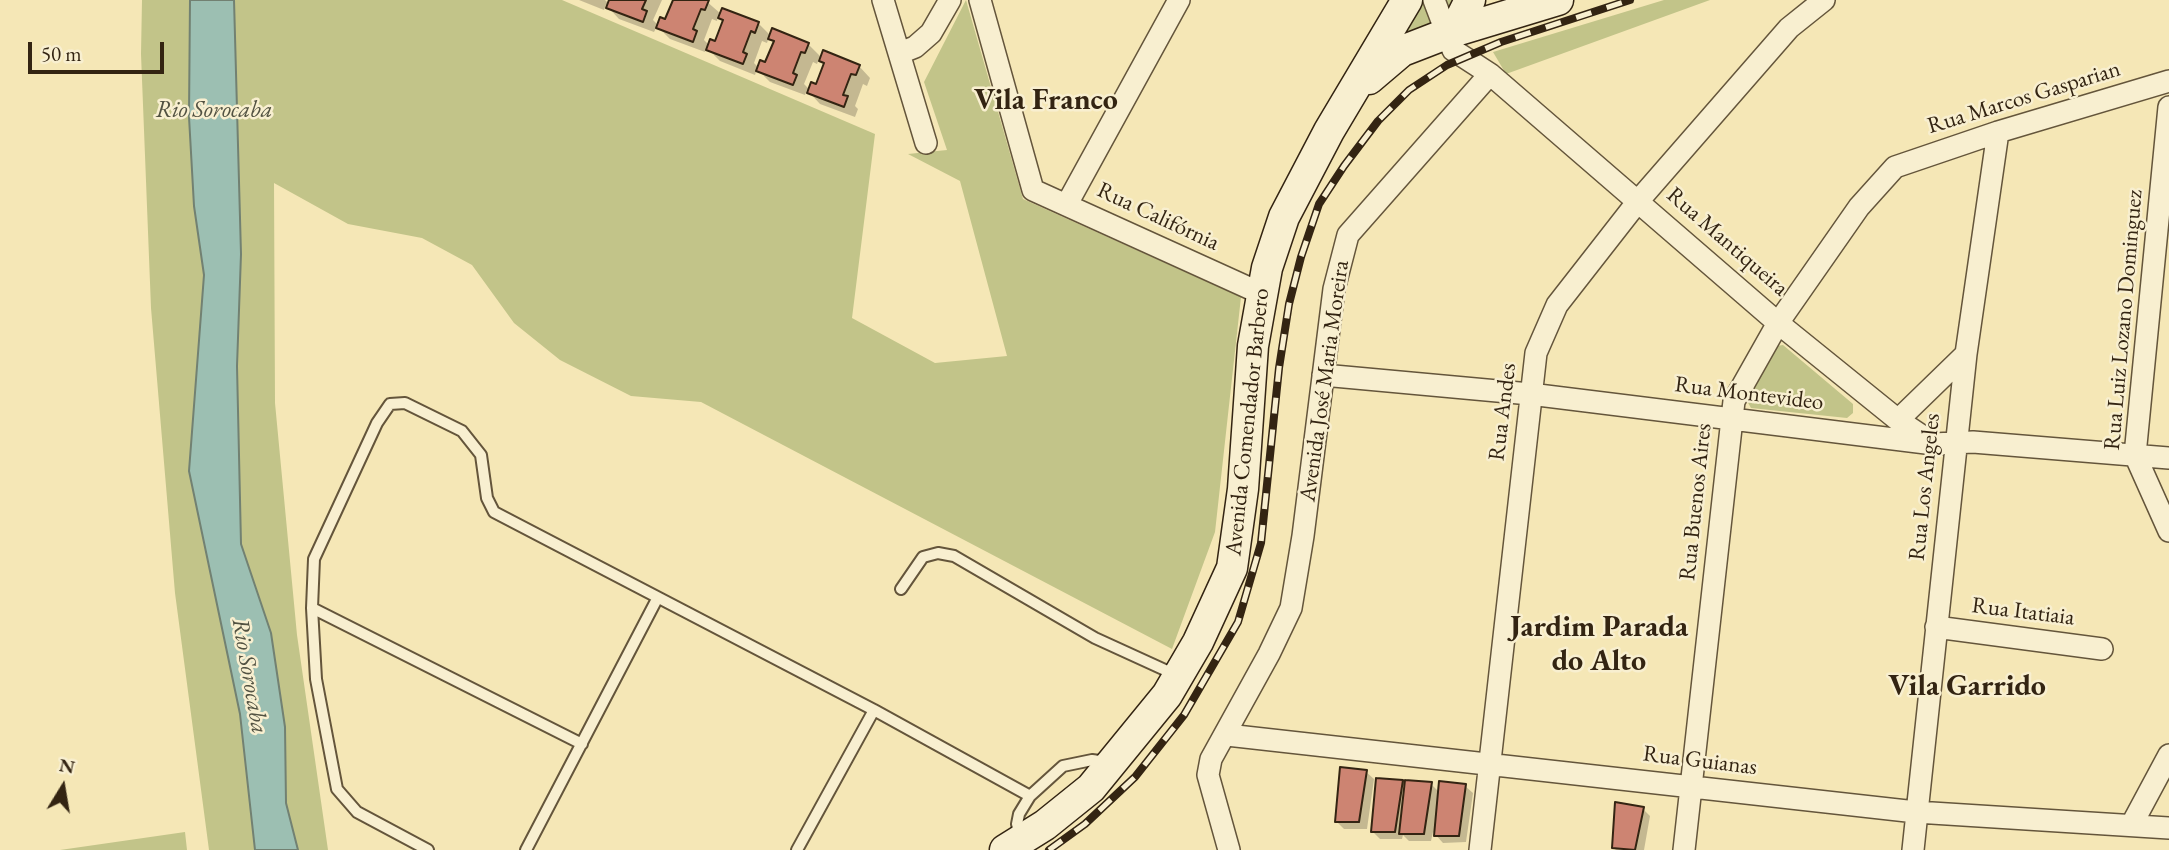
<!DOCTYPE html>
<meta charset="utf-8">
<style>
body{margin:0}
#map{position:relative;width:2169px;height:850px;overflow:hidden;background:#f5e7b6;font-family:"EB Garamond",serif}
canvas{display:block}
.north{position:absolute;left:28px;top:752px;width:70px;height:70px;-webkit-text-stroke:5px #f8efd0;paint-order:stroke;rotate:11deg;font-size:19px;font-weight:700;line-height:28px;text-align:center;color:#332412}
.north::after{content:'';display:block;margin:auto;width:24px;height:32px;background:#332412;clip-path:polygon(50% 0,100% 100%,50% 72%,0 100%)}
.scale{position:absolute;left:28px;top:42px;width:136px;height:32px;box-sizing:border-box;border:4px solid #332412;border-top:0;padding-left:9px;font-size:21px;line-height:24px;white-space:nowrap;color:#332412;-webkit-text-stroke:5px #f8efd0;paint-order:stroke}
</style>
<div id="map">
<canvas width="2169" height="850"></canvas>
<div class="north">N</div>
<div class="scale">50 m</div>
</div>
<script>
const g = document.querySelector('canvas').getContext('2d');
g.lineJoin = 'round';
function fill(path, color) { g.fillStyle = color; g.fill(path, 'evenodd'); }
const toPath = rows => new Path2D(rows.map(r => 'M' + r).join(''));
function strokePath(path, color, width, dash) { g.strokeStyle = color; g.lineWidth = width; g.lineCap = dash ? 'butt' : 'round'; g.setLineDash(dash || []); g.stroke(path); }
function label(font, color, halo, rows, align = 'center') {
  g.font = font + ' "EB Garamond",serif'; g.lineWidth = 5; g.setLineDash([]); g.textBaseline = 'middle'; g.strokeStyle = halo; g.fillStyle = color; for (const [text, x, y, turn = 0] of rows) {
    g.save(); g.translate(x, y); g.rotate((+turn || 0) * Math.PI / 180); g.textAlign = isNaN(turn) ? turn : align; if (halo) g.strokeText(text, 0, 0); g.fillText(text, 0, 0); g.restore();
  }
}
fill(toPath([
 [142,0,562,0,875,134,852,318,935,363,1007,356,960,181,908,154,947,150,924,82,966,0,1023,199,1241,297,1215,532,1172,649,701,402,631,396,560,360,514,323,472,265,422,238,348,224,274,183,275,403,297,635,328,850,209,850,175,593,151,308,141,54],
 [1413,0,1458,0,1455,11,1371,67],
 [1664,0,1710,0,1506,74,1493,52],
 [1783,345,1853,404,1853,413,1847,418,1751,408,1747,401,1758,369,1776,346],
 [185,832,187,850,60,850]
]), '#c2c489');
const water = toPath([
 [190,0,234,0,241,254,237,366,241,544,271,633,285,727,286,803,298,850,255,850,240,714,189,471,204,275,194,206,189,117,190,0]
]);
fill(water, '#9cbfb2');
strokePath(water, '#728172', 2);
fill(toPath([
 [579,0,605,0,609,4,611,0,662,0,653,20,659,26,666,21,674,0,705,0,721,14,758,23,771,36,808,44,822,58,859,66,870,78,867,86,863,84,855,106,858,109,855,117,820,104,807,90,805,95,770,82,757,69,755,75,720,61,707,48,705,52,670,39,657,26,654,32,619,19,606,5,604,10],
 [718,16,724,22,716,43,710,46,704,40,712,19,717,21],
 [769,37,775,43,766,64,759,68,754,63,762,41,767,43],
 [819,59,825,65,817,86,810,90,804,84,813,62,817,64],
 [1366,772,1374,779,1367,829,1344,829,1336,821],
 [1402,782,1406,786,1431,784,1440,793,1465,786,1473,793,1466,842,1443,843,1433,832,1431,841,1409,841,1403,835,1402,839,1380,839,1372,831],
 [1643,809,1650,816,1644,850,1616,850,1613,847]
]), '#0003');
const building = toPath([
 [609,0,646,0,642,9,647,11,643,22,606,8,609,0],
 [673,0,709,0,705,10,701,9,693,29,697,31,693,42,656,28,660,17,665,19,673,0],
 [722,8,759,22,755,33,751,31,743,52,747,54,743,64,706,50,710,39,715,41,723,20,718,18,722,8],
 [772,28,809,43,805,53,801,52,793,73,797,75,793,85,756,71,760,60,765,62,774,41,768,39,772,28],
 [823,50,860,65,856,75,851,74,843,95,848,96,844,107,807,93,811,82,816,84,824,63,819,61,823,50],
 [1340,767,1367,770,1359,822,1335,822,1340,767],
 [1376,778,1403,780,1395,832,1371,832,1376,778],
 [1405,780,1432,782,1424,834,1399,834,1405,780],
 [1439,781,1466,784,1459,836,1434,836,1439,781],
 [1615,802,1644,807,1635,850,1612,848,1615,802]
]);
fill(building, '#cd8472');
strokePath(building, '#332412', 2);
const lane = toPath([
 [901,589,923,557,938,553,954,556,1095,638,1176,675],
 [312,608,582,744],
 [1020,837,1017,824,1019,814,1030,796,1063,766,1092,760,1107,762],
 [428,850,357,812,337,789,316,679,312,608,314,559,377,423,390,404,405,403,462,431,481,455,487,498,494,512,874,710,1030,796],
 [526,850,657,599],
 [797,850,874,710]
]);
const street = toPath([
 [883,0,926,143],
 [980,0,1033,190,1260,293],
 [900,53,915,47,931,33,950,0],
 [1490,74,1778,323,1898,420,1928,440],
 [2169,107,2135,455,2169,531],
 [1067,204,1179,0],
 [1323,375,1530,394,1934,444,1973,442,2169,458],
 [1898,420,1966,354],
 [1936,627,2102,649],
 [1227,735,1916,812,2169,828],
 [2132,824,2169,755],
 [1229,850,1208,775,1211,759,1269,654,1291,608,1303,536,1334,289,1348,235,1490,74,1453,50,1434,0],
 [1480,850,1536,353,1557,305,1639,200,1789,28,1824,0],
 [1684,850,1734,401,1778,323,1859,207,1895,167,1998,132,2169,81],
 [1913,850,1966,354,1998,132]
]);
const secondary = toPath([
 [1446,34,1461,18,1470,0],
 [1369,79,1402,51,1446,34,1558,0],
 [1005,850,1045,825,1091,788,1167,695,1198,642,1232,568,1243,489,1253,346,1267,268,1284,217,1329,131,1407,0]
]);
strokePath(lane, '#64553b', 14);
strokePath(street, '#64553b', 24);
strokePath(secondary, '#332412', 33);
strokePath(lane, '#f8efd0', 10);
strokePath(street, '#f8efd0', 21);
strokePath(secondary, '#f8efd0', 30);
const rail = toPath([
 [1049,850,1085,824,1135,777,1184,715,1238,622,1261,543,1279,368,1289,304,1301,257,1319,204,1344,166,1378,121,1409,90,1447,65,1501,42,1630,0]
]);
strokePath(rail, '#332412', 8);
strokePath(rail, '#f8efd0', 5, [16]);
label('23px', '#332412', '#f8efd0', [
 ["Rua Marcos Gasparian",2024,98,-17],
 ["Rua Califórnia",1158,217,25],
 ["Rua Mantiqueira",1727,242,41],
 ["Rua Luiz Lozano Dominguez",2124,320,-85],
 ["Avenida José Maria Moreira",1325,381,-82],
 ["Rua Montevideo",1749,394,7],
 ["Rua Andes",1503,412,-83],
 ["Avenida Comendador Barbero",1248,422,-84],
 ["Rua Los Angeles",1925,487,-84],
 ["Rua Buenos Aires",1696,502,-84],
 ["Rua Itatiaia",2023,612,7],
 ["Rua Guianas",1700,761,7]
]);
label('italic 24px', '#525242', '#f8efd0', [
 ["Rio Sorocaba",214,110],
 ["Rio Sorocaba",249,676,80]
]);
label('bold 30px', '#332412', '#f8efd0', [
 ["Vila Franco",1046,101],
 ["Jardim Parada",1599,628],
 ["do Alto",1599,662],
 ["Vila Garrido",1967,687]
]);
</script>
